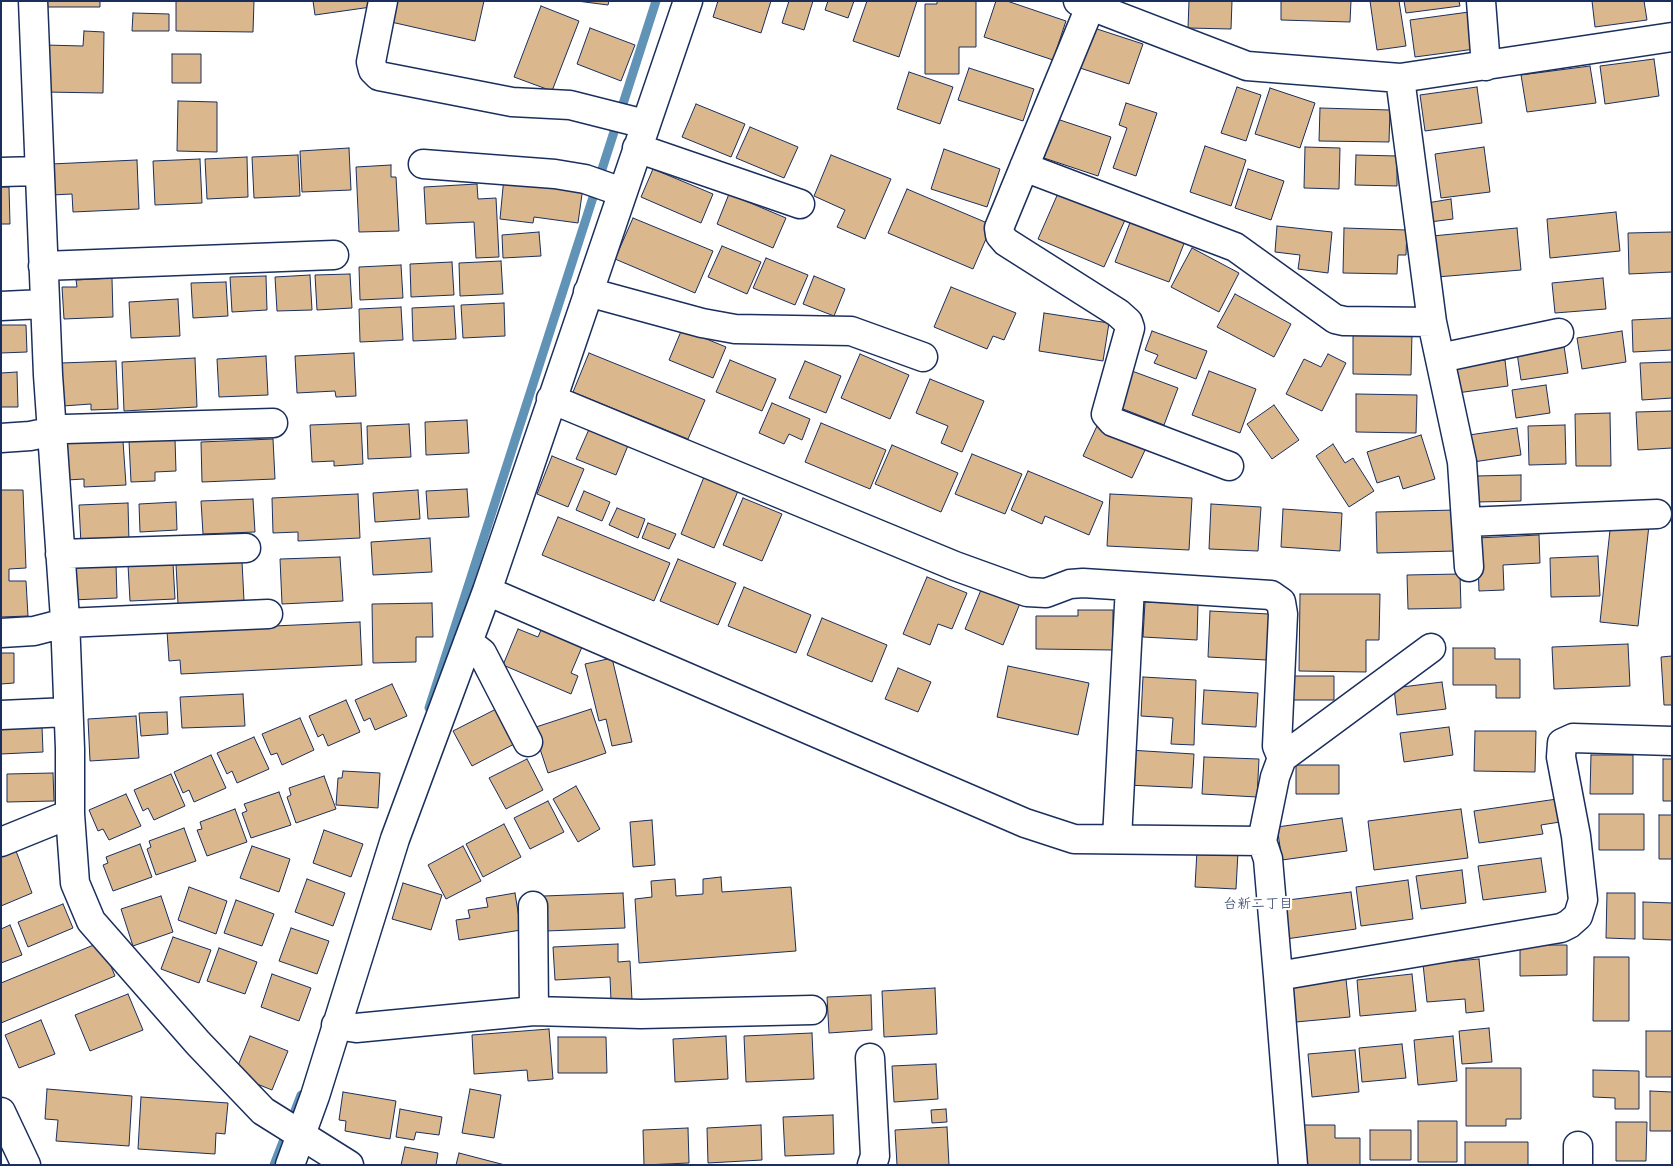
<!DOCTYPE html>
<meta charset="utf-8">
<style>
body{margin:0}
#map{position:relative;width:1673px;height:1166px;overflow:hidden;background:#fff;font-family:"Shantell Sans",sans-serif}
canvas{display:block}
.frame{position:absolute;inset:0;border:2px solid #1b2f5e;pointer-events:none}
</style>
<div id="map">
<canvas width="1673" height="1166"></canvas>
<div class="frame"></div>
</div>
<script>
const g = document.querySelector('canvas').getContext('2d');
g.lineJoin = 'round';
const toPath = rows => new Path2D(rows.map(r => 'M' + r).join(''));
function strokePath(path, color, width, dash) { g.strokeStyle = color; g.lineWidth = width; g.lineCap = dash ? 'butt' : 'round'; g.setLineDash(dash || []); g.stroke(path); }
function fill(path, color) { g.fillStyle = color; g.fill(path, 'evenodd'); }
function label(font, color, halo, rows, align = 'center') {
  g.font = font + ' "Shantell Sans","Klee One",sans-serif'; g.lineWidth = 4.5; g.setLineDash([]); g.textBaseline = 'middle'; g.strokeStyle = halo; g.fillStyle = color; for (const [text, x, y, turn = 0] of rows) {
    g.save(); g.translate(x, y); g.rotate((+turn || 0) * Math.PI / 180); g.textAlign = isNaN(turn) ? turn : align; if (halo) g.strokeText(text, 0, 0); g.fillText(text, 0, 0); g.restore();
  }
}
strokePath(toPath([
 [429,708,656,1],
 [274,1165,301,1095]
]), '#6193b6', 9);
const building = toPath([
 [47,1,100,1,100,7,47,7,47,1],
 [176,1,254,1,253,32,176,31,176,1],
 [313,1,370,1,371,7,315,15,313,1],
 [395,1,484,1,475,41,391,22,395,1],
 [577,1,609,1,608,5,577,1],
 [718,1,771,1,761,33,713,17,718,1],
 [789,1,813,1,804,30,782,23,789,1],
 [828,1,854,1,848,18,825,10,828,1],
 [867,1,917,1,899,57,853,41,867,1],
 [937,1,976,1,976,47,959,47,959,74,925,74,925,4,937,4,937,1],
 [996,1,1007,1,1066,21,1053,60,984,37,996,1],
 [1189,1,1232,1,1231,29,1188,28,1189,1],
 [1281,1,1351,1,1350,22,1281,20,1281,1],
 [1370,1,1399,1,1406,46,1377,50,1370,1],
 [1404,1,1459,1,1460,6,1406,13,1404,1],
 [1592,1,1644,1,1647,20,1595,27,1592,1],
 [541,6,579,21,552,91,514,77,541,6],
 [1469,12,1475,49,1415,57,1410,20,1469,12],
 [133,13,169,14,169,31,132,31,133,13],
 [590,28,635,45,621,81,577,64,590,28],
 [1094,28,1143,44,1129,84,1080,68,1094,28],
 [84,31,104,32,103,93,44,92,45,45,83,46,84,31],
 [172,54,201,54,201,83,172,83,172,54],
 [1654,59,1659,96,1605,104,1600,66,1654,59],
 [1590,66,1596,103,1527,112,1521,75,1590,66],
 [969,68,1034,89,1023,121,958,100,969,68],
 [909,72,953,87,940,124,897,109,909,72],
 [1237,87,1261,95,1246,141,1221,133,1237,87],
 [1477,87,1482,123,1425,131,1420,95,1477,87],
 [1270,88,1315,103,1300,148,1255,134,1270,88],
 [178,101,217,102,217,152,177,151,178,101],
 [1126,103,1157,113,1136,176,1113,168,1127,128,1119,125,1126,103],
 [696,104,745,124,731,157,682,137,696,104],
 [1320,108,1390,110,1389,142,1319,141,1320,108],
 [1057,119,1111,137,1098,176,1044,158,1057,119],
 [750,127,798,147,784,178,736,158,750,127],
 [1205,146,1246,160,1231,206,1190,192,1205,146],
 [1305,147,1340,148,1339,189,1304,188,1305,147],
 [1484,147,1490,192,1441,198,1435,154,1484,147],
 [349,148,351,190,302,192,300,151,349,148],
 [944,149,1000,169,987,207,931,189,944,149],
 [298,155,300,196,254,198,252,157,298,155],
 [831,155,891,179,865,239,837,227,845,210,814,196,831,155],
 [1356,155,1397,156,1397,186,1355,185,1356,155],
 [247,157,248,197,207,199,205,159,247,157],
 [200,159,202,203,155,205,153,161,200,159],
 [137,160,139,209,73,212,72,194,52,195,51,164,137,160],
 [391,165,391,177,396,177,399,231,359,232,356,167,391,165],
 [653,169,713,194,701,223,641,197,653,169],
 [1248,169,1284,181,1271,220,1235,208,1248,169],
 [504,177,583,187,578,223,534,217,533,223,500,219,504,177],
 [477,184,478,199,496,198,499,257,476,258,474,222,426,224,424,187,477,184],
 [1,187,9,187,10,224,1,224,1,187],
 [907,189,992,225,973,269,888,233,907,189],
 [1059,191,1125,220,1104,267,1038,239,1059,191],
 [729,194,786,218,773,248,717,224,729,194],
 [1451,199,1453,219,1430,222,1427,203,1451,199],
 [1616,212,1620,251,1550,258,1547,219,1616,212],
 [633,218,713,251,695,293,615,259,633,218],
 [1131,220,1185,241,1169,282,1115,262,1131,220],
 [1277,226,1332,232,1328,273,1298,269,1300,255,1275,252,1277,226],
 [1344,228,1407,230,1406,255,1398,255,1397,274,1343,273,1344,228],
 [1517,228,1521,270,1437,277,1432,236,1517,228],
 [539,232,541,256,503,258,502,235,539,232],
 [1672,232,1672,272,1629,274,1628,233,1672,232],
 [722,246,761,262,747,294,708,277,722,246],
 [1192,248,1239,273,1219,312,1171,287,1192,248],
 [766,258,808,275,795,305,753,288,766,258],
 [501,261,503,294,460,296,459,263,501,261],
 [452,262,454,295,411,297,410,264,452,262],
 [401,265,403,298,360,300,359,267,401,265],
 [350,274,352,308,317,310,315,275,350,274],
 [310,275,312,310,277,311,275,277,310,275],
 [266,276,267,310,232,312,230,277,266,276],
 [814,276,845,289,834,316,803,304,814,276],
 [112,278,113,317,64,319,62,287,77,287,76,280,112,278],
 [1603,278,1606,309,1555,313,1552,283,1603,278],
 [226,282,228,316,193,318,191,283,226,282],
 [951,287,1016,313,1004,340,993,336,987,349,934,327,951,287],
 [1235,294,1291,324,1274,357,1217,327,1235,294],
 [178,299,180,336,131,338,129,302,178,299],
 [504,303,505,336,463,338,461,305,504,303],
 [454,306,456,339,413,341,412,308,454,306],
 [401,307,403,340,360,342,359,309,401,307],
 [1044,313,1109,323,1103,361,1039,351,1044,313],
 [1672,318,1672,350,1633,352,1632,320,1672,318],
 [1,325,26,325,27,352,1,353,1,325],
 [682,329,726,347,713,378,669,360,682,329],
 [1152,331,1207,351,1196,379,1154,363,1158,355,1145,350,1152,331],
 [1622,331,1626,362,1582,369,1577,338,1622,331],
 [1353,332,1412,333,1411,375,1353,374,1353,332],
 [1564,346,1568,373,1521,380,1517,353,1564,346],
 [354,353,356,396,336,397,335,391,297,393,295,356,354,353],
 [589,353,705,400,688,439,573,392,589,353],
 [860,354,909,375,890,419,841,398,860,354],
 [1328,354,1346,363,1322,411,1286,394,1304,359,1321,367,1328,354],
 [266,356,268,395,219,397,217,359,266,356],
 [195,358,197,407,124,411,122,362,195,358],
 [730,360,776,379,762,411,716,392,730,360],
 [1505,360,1508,386,1457,393,1453,367,1505,360],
 [116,361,118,409,91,410,91,404,63,406,61,363,116,361],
 [805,361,841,376,826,413,789,398,805,361],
 [1672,362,1672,398,1642,400,1640,363,1672,362],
 [1132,371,1178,388,1164,425,1118,407,1132,371],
 [1209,371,1256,389,1240,433,1192,415,1209,371],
 [17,372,18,407,1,407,1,373,17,372],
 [930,379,984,401,962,452,941,443,948,426,916,413,930,379],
 [1546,385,1550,413,1516,418,1512,390,1546,385],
 [1356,394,1417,395,1416,433,1356,432,1356,394],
 [772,403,810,419,802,440,789,434,784,444,759,433,772,403],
 [1274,405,1299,440,1272,459,1247,424,1274,405],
 [1672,411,1672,448,1638,450,1636,412,1672,411],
 [1610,413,1611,466,1576,466,1575,414,1610,413],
 [467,420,469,453,426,455,425,422,467,420],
 [361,423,363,464,334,466,334,461,312,462,310,425,361,423],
 [821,423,886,450,870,489,805,462,821,423],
 [409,424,411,457,368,459,367,426,409,424],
 [1565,425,1566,464,1529,465,1528,426,1565,425],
 [1097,426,1146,448,1132,478,1083,456,1097,426],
 [590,427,629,443,616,475,576,459,590,427],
 [1517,428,1521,455,1473,462,1469,435,1517,428],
 [1421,435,1435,479,1403,489,1399,476,1377,483,1367,452,1421,435],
 [175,439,176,471,155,472,155,481,131,482,129,441,175,439],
 [273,439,275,479,202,482,201,442,273,439],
 [123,441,126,485,84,487,84,479,67,480,65,443,123,441],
 [1333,444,1345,463,1353,458,1374,491,1349,507,1316,456,1333,444],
 [892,445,958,473,941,512,875,484,892,445],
 [972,454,1022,474,1005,514,955,494,972,454],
 [552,456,584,469,568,507,537,494,552,456],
 [1028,471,1103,502,1089,535,1045,516,1042,524,1011,510,1028,471],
 [1521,475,1521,501,1477,502,1476,476,1521,475],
 [704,477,738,491,714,548,681,534,704,477],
 [467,489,469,517,428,519,426,491,467,489],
 [1,490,23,490,26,568,9,569,9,581,26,581,28,616,1,617,1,490],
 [418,490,420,519,375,522,373,493,418,490],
 [584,491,610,502,602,521,576,510,584,491],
 [358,494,360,538,298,541,298,532,273,533,272,498,358,494],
 [1110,494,1192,498,1189,550,1107,546,1110,494],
 [743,498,782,514,762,561,723,545,743,498],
 [253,499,255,532,203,534,201,501,253,499],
 [176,502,177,530,140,532,139,504,176,502],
 [128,503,129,542,81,544,79,505,128,503],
 [1211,504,1261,507,1258,551,1209,549,1211,504],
 [617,508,645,519,638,538,609,525,617,508],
 [1283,509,1342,513,1340,551,1281,547,1283,509],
 [1455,510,1456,551,1377,553,1376,512,1455,510],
 [558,517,670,563,654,601,542,555,558,517],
 [1611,521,1649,525,1638,626,1600,622,1611,521],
 [648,523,676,534,669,549,642,538,648,523],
 [1539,535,1540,563,1503,565,1504,590,1479,591,1477,538,1539,535],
 [430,538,432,572,373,575,371,542,430,538],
 [1598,556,1600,596,1551,597,1550,558,1598,556],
 [340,557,343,601,282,604,280,559,340,557],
 [678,559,736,583,718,625,660,601,678,559],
 [242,561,244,601,178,604,176,564,242,561],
 [173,563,175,599,130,601,128,565,173,563],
 [116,564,117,598,72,600,71,566,116,564],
 [1460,574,1461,608,1408,609,1407,575,1460,574],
 [927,577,967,593,952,629,938,624,930,645,903,634,927,577],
 [983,585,1021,601,1003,645,965,629,983,585],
 [744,587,811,615,796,653,728,626,744,587],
 [1300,594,1380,594,1379,640,1366,640,1366,672,1299,671,1300,594],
 [1145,602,1198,604,1197,640,1143,637,1145,602],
 [432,603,433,637,416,637,416,662,373,663,372,604,432,603],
 [1078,610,1113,610,1113,650,1036,649,1036,616,1078,616,1078,610],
 [1210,611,1269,614,1267,660,1208,657,1210,611],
 [822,618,887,645,872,682,807,655,822,618],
 [360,622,362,665,181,674,180,660,169,661,167,631,360,622],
 [518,629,538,637,541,630,582,647,571,673,578,676,571,694,503,665,518,629],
 [1628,644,1630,686,1554,689,1552,647,1628,644],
 [1453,648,1495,648,1495,659,1520,659,1520,698,1496,698,1496,685,1453,685,1453,648],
 [1,653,14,653,14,683,1,684,1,653],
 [1672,656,1672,705,1664,705,1661,657,1672,656],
 [612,658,632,742,612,746,606,719,599,721,585,664,612,658],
 [1008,666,1089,683,1078,735,997,717,1008,666],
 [898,668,931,682,918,712,885,699,898,668],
 [1290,676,1334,676,1334,700,1290,700,1290,676],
 [1143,677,1196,680,1194,745,1171,744,1173,718,1141,716,1143,677],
 [1442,682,1446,709,1397,715,1394,688,1442,682],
 [392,684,407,716,375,730,370,718,364,721,355,700,392,684],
 [1204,690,1258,693,1256,727,1202,724,1204,690],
 [243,694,245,726,182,728,180,697,243,694],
 [346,700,360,732,328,746,323,734,318,737,309,716,346,700],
 [500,707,518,742,472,766,453,731,500,707],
 [591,709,606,753,548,773,533,728,591,709],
 [167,712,168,734,141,736,139,713,167,712],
 [136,716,139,758,90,761,88,719,136,716],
 [300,718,314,750,282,765,277,753,271,755,262,734,300,718],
 [42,726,43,752,1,754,1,727,42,726],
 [1449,727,1453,755,1404,762,1400,733,1449,727],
 [1475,731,1536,731,1535,772,1474,771,1475,731],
 [254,737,269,769,237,783,232,771,227,774,217,753,254,737],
 [1129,750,1194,754,1192,788,1127,785,1129,750],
 [211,755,226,788,194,802,189,790,183,793,174,772,211,755],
 [1591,755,1633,755,1633,794,1590,794,1591,755],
 [1204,757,1259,759,1257,797,1202,794,1204,757],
 [527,759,543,790,506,809,489,778,527,759],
 [1663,759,1672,759,1672,801,1663,801,1663,759],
 [1296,765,1339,765,1339,794,1296,794,1296,765],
 [343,771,380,773,378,808,336,805,338,778,342,778,343,771],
 [53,773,54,801,7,802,7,774,53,773],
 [171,774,185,806,154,820,148,808,143,811,134,790,171,774],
 [324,776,336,809,296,823,287,797,291,795,289,788,324,776],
 [576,786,600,829,578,842,553,799,576,786],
 [279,792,291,825,251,838,242,813,247,811,244,804,279,792],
 [126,794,141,826,109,840,103,829,98,831,89,810,126,794],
 [1557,799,1560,822,1541,825,1543,834,1479,843,1474,811,1557,799],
 [548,801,564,832,530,849,514,818,548,801],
 [235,809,247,842,207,856,197,830,202,829,200,822,235,809],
 [1461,809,1468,858,1374,870,1368,821,1461,809],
 [1599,814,1644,814,1644,850,1599,850,1599,814],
 [1659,815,1672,815,1672,859,1659,859,1659,815],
 [1342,818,1347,851,1282,860,1277,827,1342,818],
 [652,820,655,865,633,867,630,822,652,820],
 [504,824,521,857,483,877,466,844,504,824],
 [184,828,196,861,156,875,147,849,151,847,149,841,184,828],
 [324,830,363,844,351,877,313,863,324,830],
 [140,844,152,877,113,891,103,865,108,863,106,857,140,844],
 [252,846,290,859,279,892,240,878,252,846],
 [463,846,481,881,446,899,428,865,463,846],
 [1197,850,1238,852,1236,889,1195,887,1197,850],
 [16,851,32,893,1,906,1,857,16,851],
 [1541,858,1546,892,1483,900,1478,866,1541,858],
 [1462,870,1466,903,1421,909,1416,876,1462,870],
 [721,877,722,892,791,887,796,951,639,963,635,899,652,897,651,881,675,879,676,896,703,894,703,879,721,877],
 [307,879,345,893,333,926,295,912,307,879],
 [1408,880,1413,919,1361,926,1356,887,1408,880],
 [403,883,442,895,431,930,392,919,403,883],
 [189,887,227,901,216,934,178,920,189,887],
 [1351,892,1356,929,1286,939,1280,901,1351,892],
 [515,893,521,930,459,940,456,920,470,918,468,910,488,907,486,898,515,893],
 [623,893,625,928,546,931,544,896,623,893],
 [1607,893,1635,893,1635,939,1606,938,1607,893],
 [161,896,173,932,133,946,121,909,161,896],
 [236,900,274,914,262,946,224,933,236,900],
 [1643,902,1672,903,1672,940,1643,939,1643,902],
 [63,904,73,928,28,947,18,922,63,904],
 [10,925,22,955,1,963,1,929,10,925],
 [291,928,329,941,317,974,279,961,291,928],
 [173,937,211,950,199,983,161,969,173,937],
 [101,942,115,976,1,1023,1,983,101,942],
 [618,944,618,962,630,961,632,1000,611,1001,610,977,555,980,553,947,618,944],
 [1520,945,1567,945,1567,975,1520,976,1520,945],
 [219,948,257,962,245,994,207,981,219,948],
 [1594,957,1629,957,1629,1021,1593,1021,1594,957],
 [1479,959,1484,1011,1466,1013,1465,999,1427,1002,1423,964,1479,959],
 [272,974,311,988,299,1021,261,1007,272,974],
 [1412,974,1416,1011,1360,1016,1357,980,1412,974],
 [1346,979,1350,1017,1296,1022,1292,984,1346,979],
 [935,988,937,1034,884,1037,882,991,935,988],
 [128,994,143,1030,90,1051,75,1015,128,994],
 [871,995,872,1030,829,1033,827,997,871,995],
 [41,1020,55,1054,19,1068,5,1035,41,1020],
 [1489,1028,1492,1062,1462,1064,1459,1031,1489,1028],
 [549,1029,553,1079,528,1081,527,1070,474,1074,472,1035,549,1029],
 [1646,1031,1672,1031,1672,1077,1646,1077,1646,1031],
 [812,1033,814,1079,746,1082,744,1036,812,1033],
 [250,1036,288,1051,272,1090,242,1078,245,1071,237,1068,250,1036],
 [726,1036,728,1079,675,1082,673,1039,726,1036],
 [1453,1036,1457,1081,1418,1085,1414,1040,1453,1036],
 [558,1037,606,1037,607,1073,558,1073,558,1037],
 [1402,1044,1406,1078,1362,1082,1359,1048,1402,1044],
 [1355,1050,1359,1092,1312,1097,1308,1054,1355,1050],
 [936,1064,938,1099,894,1102,892,1066,936,1064],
 [1466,1068,1521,1068,1521,1119,1506,1119,1506,1126,1466,1126,1466,1068],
 [1593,1070,1639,1071,1639,1109,1615,1109,1615,1098,1593,1097,1593,1070],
 [47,1089,132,1096,129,1146,56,1141,58,1120,45,1119,47,1089],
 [470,1089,501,1095,494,1138,462,1133,470,1089],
 [1650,1091,1672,1092,1672,1131,1650,1131,1650,1091],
 [343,1092,396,1101,390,1139,345,1131,346,1121,339,1120,343,1092],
 [141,1097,228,1103,225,1134,216,1133,215,1154,138,1149,141,1097],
 [400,1109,442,1117,439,1135,416,1132,414,1140,396,1137,400,1109],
 [946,1109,947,1122,932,1123,931,1110,946,1109],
 [833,1115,834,1154,785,1156,783,1117,833,1115],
 [1418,1121,1457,1121,1457,1162,1418,1162,1418,1121],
 [1616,1122,1647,1122,1646,1161,1616,1161,1616,1122],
 [761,1125,762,1160,708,1163,707,1128,761,1125],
 [1303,1125,1335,1125,1335,1138,1360,1138,1360,1165,1303,1165,1303,1125],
 [947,1127,949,1165,897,1165,895,1130,947,1127],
 [688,1128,689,1163,644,1165,643,1130,688,1128],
 [1370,1130,1411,1130,1411,1160,1370,1160,1370,1130],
 [1465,1142,1528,1142,1528,1165,1465,1165,1465,1142],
 [405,1147,438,1153,436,1165,401,1165,405,1147],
 [459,1153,505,1165,456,1165,459,1153]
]);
fill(building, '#dab78c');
strokePath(building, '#1b2f5e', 1);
const minor = toPath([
 [33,1,48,375,65,619,70,749,70,814,75,883,91,921,198,1043,263,1111,349,1165],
 [383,1,371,62,373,70,379,76,512,102,570,105,645,124],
 [1078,1,1247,66,1400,78,1672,37],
 [1481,1,1486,66],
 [1090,7,999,228,1000,235,1006,242,1118,313,1128,322,1130,328,1106,414,1113,422,1229,466],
 [1400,78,1432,322,1462,462,1469,567],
 [637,148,800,204],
 [423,164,555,174,585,179,622,192],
 [1024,167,1235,247,1335,319,1344,321,1432,322],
 [1,172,39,171],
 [43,266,334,255],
 [588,292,702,323,735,329,851,331,923,357],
 [1,306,44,304],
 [1440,358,1559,333],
 [551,399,955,566,1027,592,1046,593,1070,584,1083,583,1271,595,1281,602,1283,614,1277,746,1282,758],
 [1,438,30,436,65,429,273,423],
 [1466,522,1657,514],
 [60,554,246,548],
 [487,591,1025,823,1074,839,1262,841,1268,859,1278,976,1561,928,1569,924,1578,916,1583,900,1576,836,1561,757,1562,743,1573,738,1672,741],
 [1,633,34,631,65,623,268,614],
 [468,642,482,653,528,742],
 [1,715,68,712],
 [1117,839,1130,586],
 [1262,841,1275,777,1282,758,1431,648],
 [1,842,70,814],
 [533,906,534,1011],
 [1278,976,1293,1165],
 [336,1025,356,1028,534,1011,641,1014,812,1010],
 [870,1058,875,1156,872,1165],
 [1578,1146,1578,1165],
 [290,1165,315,1096,395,839,487,591,688,1]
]);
const highway = toPath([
 [1,1112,26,1165]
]);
strokePath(minor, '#1b2f5e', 31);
strokePath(highway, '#1b2f5e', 31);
strokePath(minor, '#fff', 28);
strokePath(highway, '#fff', 28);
label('14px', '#1b2f5e', '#fff', [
 ["台新二丁目",1258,904]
]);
</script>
